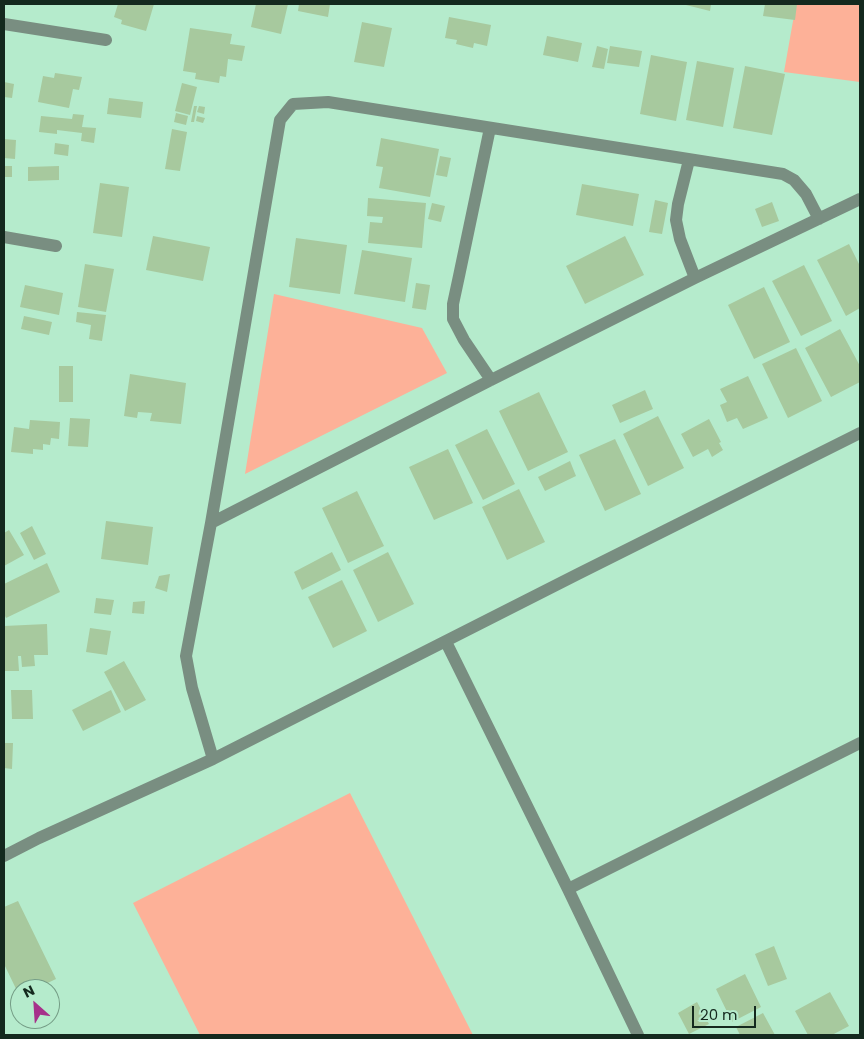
<!DOCTYPE html>
<style>
body{margin:0}
#map{position:relative;width:864px;height:1039px;overflow:hidden;background:#b5ebcc;font-family:Poppins,sans-serif}
canvas{display:block}
.frame{position:absolute;inset:0;border:5px solid #14291e;pointer-events:none}
.north{position:absolute;left:10px;top:979px;width:50px;height:50px;box-sizing:border-box;background:#b5ebcc;border:1px solid #759d86;border-radius:50%;rotate:334deg;font-size:14px;font-weight:700;line-height:20px;text-align:center;color:#14291e}
.north::after{content:'';display:block;margin:auto;width:18px;height:22px;background:#a6318a;clip-path:polygon(50% 0,100% 100%,50% 72%,0 100%)}
.scale{position:absolute;left:692px;top:1006px;width:64px;height:22px;box-sizing:border-box;border:2px solid #14291e;border-top:0;padding-left:6px;font-size:15px;line-height:18px;white-space:nowrap;color:#14291e;-webkit-text-stroke:4px #b5ebcc;paint-order:stroke}
</style>
<div id="map">
<canvas width="864" height="1039"></canvas>
<div class="frame"></div>
<div class="north">N</div>
<div class="scale">20 m</div>
</div>
<script>
const g = document.querySelector('canvas').getContext('2d');
g.lineJoin = 'round';
function fill(path, color) { g.fillStyle = color; g.fill(path, 'evenodd'); }
const toPath = rows => new Path2D(rows.map(r => 'M' + r).join(''));
function strokePath(path, color, width, dash) { g.strokeStyle = color; g.lineWidth = width; g.lineCap = dash ? 'butt' : 'round'; g.setLineDash(dash || []); g.stroke(path); }
fill(toPath([
 [796,4,860,4,860,82,784,72],
 [274,294,422,328,447,373,245,474],
 [350,793,473,1035,200,1035,133,903]
]), '#fdb198');
fill(toPath([
 [118,4,154,4,146,31,121,24,122,20,114,17],
 [256,4,288,4,281,34,251,27],
 [299,4,330,4,328,17,298,11],
 [682,4,711,4,710,11],
 [765,4,797,4,795,20,763,16],
 [449,17,491,25,487,46,474,43,473,48,456,44,457,40,445,38],
 [362,22,392,28,384,67,354,62],
 [190,28,232,34,230,44,245,46,242,61,228,59,226,77,220,76,219,83,195,79,196,73,183,71],
 [547,36,582,43,578,62,543,55],
 [597,46,608,49,604,69,592,67],
 [610,46,642,51,639,67,607,63],
 [651,55,687,62,676,121,640,114],
 [697,61,734,68,723,127,686,120],
 [745,66,785,74,772,135,733,128],
 [55,73,82,77,79,90,73,89,69,108,38,102,43,76,54,78],
 [4,82,14,84,12,98,4,97],
 [182,83,197,87,190,115,175,111],
 [109,98,143,102,141,118,107,114],
 [194,106,197,106,194,122,191,122],
 [199,106,205,107,204,114,197,112],
 [176,113,188,116,186,125,174,122],
 [73,114,84,115,82,127,96,128,94,143,81,141,82,133,57,130,57,134,39,132,41,116,72,119],
 [197,116,205,118,203,123,196,121],
 [172,129,187,132,180,171,165,169],
 [381,138,439,149,430,197,379,188,383,167,376,166],
 [4,139,16,140,15,159,4,158],
 [55,143,69,145,68,156,54,154],
 [440,156,451,158,447,177,436,175],
 [4,166,12,166,12,177,4,177],
 [59,166,59,180,28,181,28,167],
 [100,183,129,187,122,237,93,233],
 [582,184,639,194,633,226,576,215],
 [368,198,426,203,422,248,368,243,370,222,382,223,383,217,367,216],
 [655,200,668,203,662,234,649,232],
 [772,202,779,221,762,227,755,209],
 [432,203,445,206,441,222,428,219],
 [153,236,210,247,203,281,146,270],
 [625,236,644,275,585,304,566,266],
 [296,238,347,245,340,294,289,287],
 [849,244,860,266,860,308,846,316,817,260],
 [362,250,412,258,405,302,354,294],
 [85,264,114,269,106,312,78,307],
 [804,265,832,321,801,336,772,281],
 [416,283,430,285,426,310,412,308],
 [25,285,63,293,59,315,20,307],
 [764,287,790,342,754,359,728,305],
 [77,312,106,315,102,341,89,339,91,325,76,322],
 [24,316,52,322,49,335,21,329],
 [840,329,860,366,860,382,831,397,805,348],
 [796,348,822,401,788,418,762,364],
 [59,366,73,366,73,402,59,402],
 [130,374,186,383,181,424,150,421,152,413,138,412,137,418,124,416],
 [748,376,768,418,743,429,737,418,727,422,720,405,727,402,720,389],
 [645,390,653,409,620,423,612,405],
 [539,392,568,452,528,471,499,411],
 [658,416,684,468,648,486,623,434],
 [70,418,90,419,88,447,68,446],
 [709,419,721,442,719,443,723,450,712,457,708,449,693,457,681,434],
 [30,420,60,422,59,439,51,438,50,445,43,444,43,450,33,449,33,454,11,452,14,427,29,429],
 [487,429,515,484,483,500,455,445],
 [615,439,641,494,605,511,579,455],
 [448,449,473,503,434,520,409,467],
 [570,461,576,476,545,491,538,477],
 [519,489,545,542,507,560,482,507],
 [357,491,384,546,348,563,322,508],
 [106,521,153,527,148,565,101,559],
 [32,526,46,554,34,560,20,533],
 [9,530,24,555,4,566,4,533],
 [332,552,341,570,302,590,294,572],
 [388,552,414,604,378,622,353,570],
 [47,563,60,592,6,618,4,614,4,584],
 [170,574,167,592,155,588,159,576],
 [342,580,367,631,333,648,308,597],
 [96,598,114,600,111,615,94,613],
 [145,601,144,614,132,613,133,602],
 [47,624,48,655,34,655,35,666,22,667,21,656,18,656,19,671,4,671,4,626],
 [90,628,111,631,107,655,86,652],
 [124,661,146,700,125,711,104,672],
 [11,690,32,690,33,719,12,719],
 [111,690,121,712,83,731,72,710],
 [4,743,13,743,12,769,4,768],
 [18,901,56,979,35,989,20,989,20,997,4,964,4,907],
 [774,946,787,979,768,986,755,954],
 [745,974,761,1007,732,1022,716,989],
 [830,992,849,1026,832,1035,808,1035,795,1011],
 [697,1002,709,1024,689,1034,678,1013],
 [763,1013,775,1035,740,1035,736,1027]
]), '#a7c99e');
strokePath(toPath([
 [4,24,106,40],
 [490,128,459,276,453,304,453,319,464,340,491,380],
 [689,160,678,204,676,220,680,239,695,278],
 [4,237,56,246],
 [211,523,491,380,695,278,860,199],
 [446,642,568,889,638,1035],
 [213,759,192,688,186,656,211,523,280,120,293,104,328,102,783,174,794,180,806,194,819,219],
 [4,856,39,838,213,759,578,574,860,433],
 [568,889,860,743]
]), '#798e81', 12);
</script>
